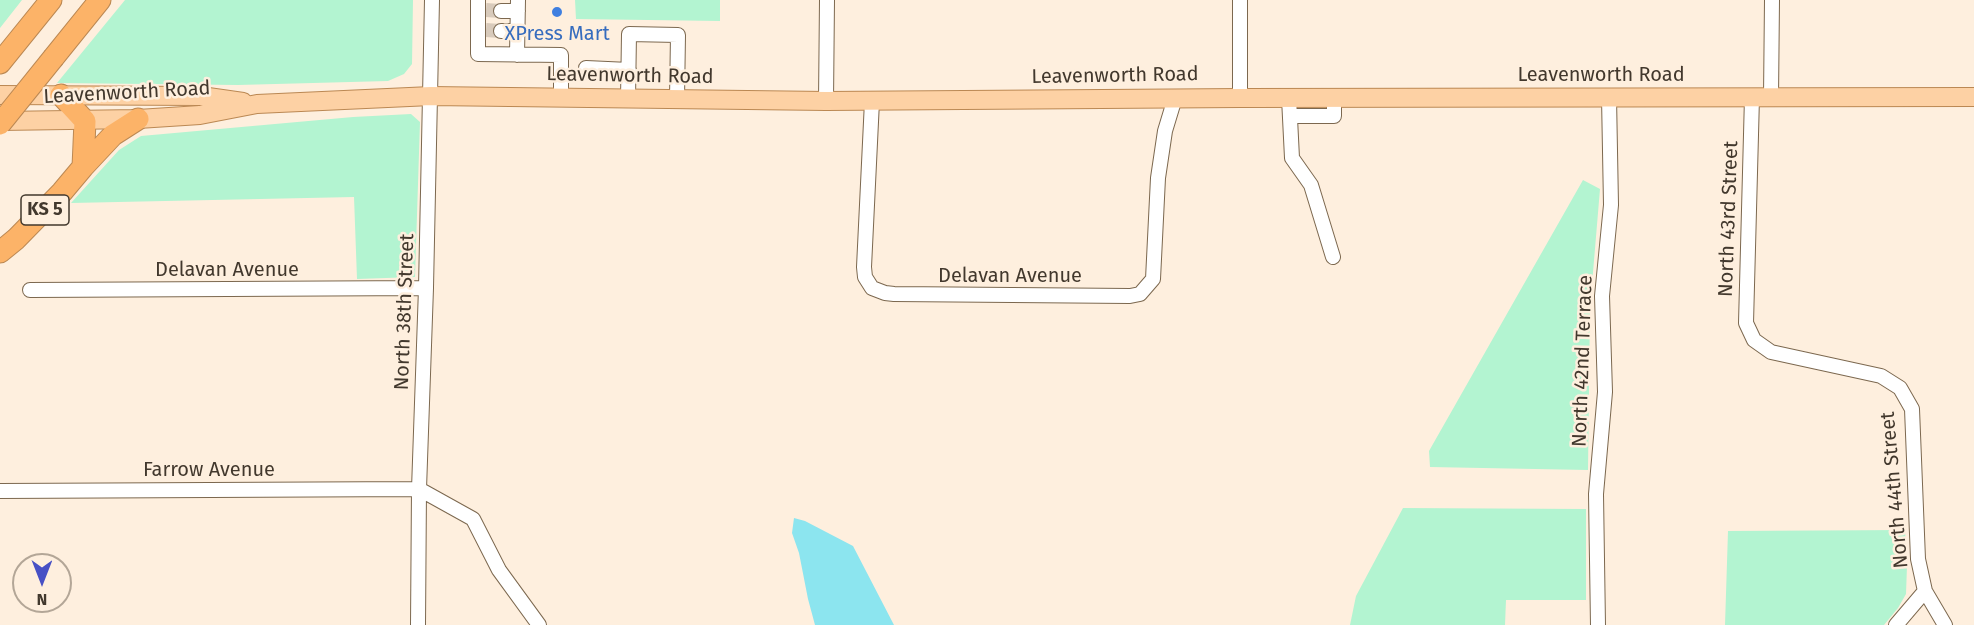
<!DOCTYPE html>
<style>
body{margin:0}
#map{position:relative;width:1974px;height:625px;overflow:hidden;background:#feefde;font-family:"Fira Sans",sans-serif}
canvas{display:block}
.north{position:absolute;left:12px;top:553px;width:60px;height:60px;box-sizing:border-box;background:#feefde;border:2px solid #b3a697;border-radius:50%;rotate:180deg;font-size:16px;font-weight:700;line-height:24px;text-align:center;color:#42382d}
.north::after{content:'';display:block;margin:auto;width:21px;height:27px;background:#4750c5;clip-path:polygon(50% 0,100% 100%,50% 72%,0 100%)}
</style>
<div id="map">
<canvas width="1974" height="625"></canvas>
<div class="north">N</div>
</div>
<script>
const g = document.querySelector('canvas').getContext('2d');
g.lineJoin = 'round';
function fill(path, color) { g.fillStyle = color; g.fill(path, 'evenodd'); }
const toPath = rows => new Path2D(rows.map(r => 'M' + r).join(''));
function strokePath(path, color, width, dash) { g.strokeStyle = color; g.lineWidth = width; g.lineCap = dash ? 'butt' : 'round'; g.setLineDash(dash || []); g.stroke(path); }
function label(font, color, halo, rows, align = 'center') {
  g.font = font + ' "Fira Sans",sans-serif'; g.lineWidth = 5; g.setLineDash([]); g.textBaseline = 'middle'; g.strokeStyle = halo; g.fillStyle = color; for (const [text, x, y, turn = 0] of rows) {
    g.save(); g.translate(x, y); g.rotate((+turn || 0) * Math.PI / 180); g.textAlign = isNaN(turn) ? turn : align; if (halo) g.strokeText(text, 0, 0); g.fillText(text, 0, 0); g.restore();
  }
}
fill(toPath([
 [0,0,22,0,0,28],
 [125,0,413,0,412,64,404,74,388,81,238,85,57,83],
 [575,0,720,0,720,21,576,19],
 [411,114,420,122,415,277,357,279,354,197,71,203,119,150,141,136,353,117],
 [1583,180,1600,189,1590,308,1588,470,1430,467,1429,451],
 [1403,508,1586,509,1586,600,1506,600,1505,625,1350,625,1356,596],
 [1905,530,1907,566,1906,594,1898,608,1884,625,1725,625,1728,531]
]), '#b3f4d1');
fill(toPath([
 [794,518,805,521,853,546,894,625,815,625,808,599,799,553,792,533]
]), '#8ce5ef');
strokePath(toPath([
 [486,10,501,11],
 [486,30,501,31]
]), '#d8cabb', 14, [14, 7]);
const minor = toPath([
 [478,0,478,54,561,55,561,98],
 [501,11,518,11],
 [501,31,517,31],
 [517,55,518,0],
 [586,68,629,70],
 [1752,97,1746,323,1754,340,1771,352,1881,376,1900,388,1912,409,1918,559,1925,591,1945,625],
 [1771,97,1772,0],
 [1240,98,1240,0],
 [1289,98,1292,158,1311,185,1333,257],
 [628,99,629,34,678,35,677,99],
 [826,101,827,0],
 [872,101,864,267,865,277,872,288,885,293,894,294,1130,296,1140,294,1153,279,1158,178,1165,131,1175,98],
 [1290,116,1334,116,1334,98],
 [30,290,426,288],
 [0,491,419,489,473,519,499,570,539,625],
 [418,625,419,489,426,288,432,0],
 [1598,625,1596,494,1605,392,1602,296,1611,205,1609,97],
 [1896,625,1925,591]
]);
const major = toPath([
 [0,95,201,96,243,102],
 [0,121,138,119,200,115,257,104,431,96,826,101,1240,98,1974,97]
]);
const highway = toPath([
 [54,57,100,0],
 [0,63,51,0],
 [61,95,85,121,83,167],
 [0,252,16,239,62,192,83,167,113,135,138,119]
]);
strokePath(minor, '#7c684f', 16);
strokePath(major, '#bb8853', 20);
strokePath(highway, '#bb8853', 23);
strokePath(minor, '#fff', 14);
strokePath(major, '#fdd1a4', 18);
strokePath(highway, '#fcb368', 21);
const highwayBridge = toPath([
 [0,124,54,57]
]);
strokePath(highwayBridge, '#bb8853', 23, []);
strokePath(highwayBridge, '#fcb368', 21);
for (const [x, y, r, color] of [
 [557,12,6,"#3f7fe0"]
]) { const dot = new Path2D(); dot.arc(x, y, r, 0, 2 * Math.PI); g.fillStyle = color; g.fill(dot); strokePath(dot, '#feefde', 2); }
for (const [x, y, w] of [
 [45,210,48]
]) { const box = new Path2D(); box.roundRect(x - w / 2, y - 15, w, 30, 4.5); g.fillStyle = '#feefde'; g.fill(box); strokePath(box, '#42382d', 1.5); }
label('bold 18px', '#42382d', null, [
 ["KS 5",45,210]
]);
label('20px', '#366cbe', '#feefde', [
 ["XPress Mart",557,34]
]);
label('20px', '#42382d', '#feefde', [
 ["Leavenworth Road",1601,75],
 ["Leavenworth Road",630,76,1],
 ["Leavenworth Road",1115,76,-1],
 ["Leavenworth Road",127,93,-3],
 ["North 43rd Street",1729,219,-88],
 ["Delavan Avenue",227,270],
 ["Delavan Avenue",1010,276],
 ["North 38th Street",405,312,-88],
 ["North 42nd Terrace",1583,361,-88],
 ["Farrow Avenue",209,470],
 ["North 44th Street",1895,490,-95]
]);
</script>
